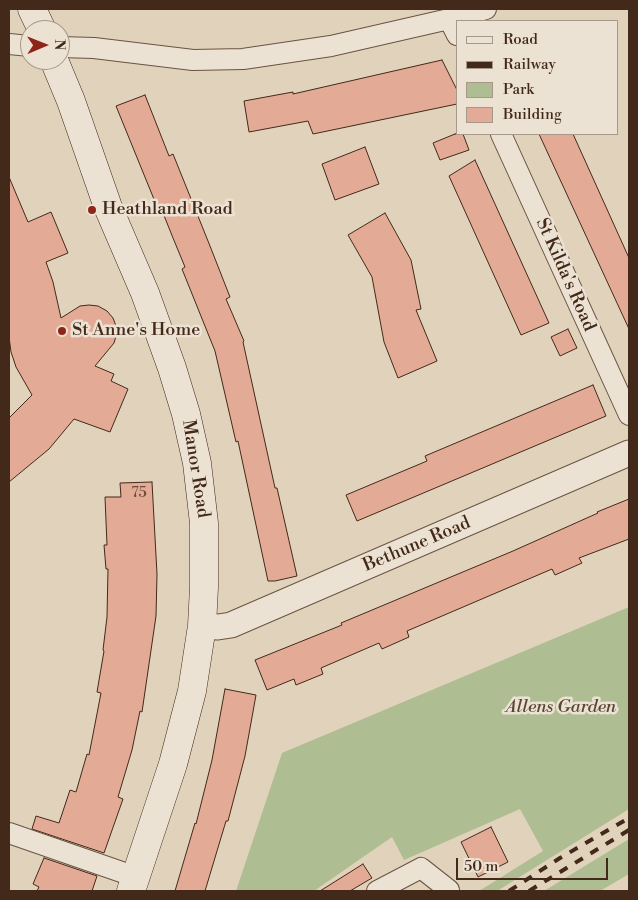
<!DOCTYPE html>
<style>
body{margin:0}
#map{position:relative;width:638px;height:900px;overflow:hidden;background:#e1d2bb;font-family:"Libre Bodoni",serif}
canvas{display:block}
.frame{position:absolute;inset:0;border:10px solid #42291a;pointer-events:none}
.legend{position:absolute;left:456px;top:20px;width:162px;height:115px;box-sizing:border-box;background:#ece2d3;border:1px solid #a89889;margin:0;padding:6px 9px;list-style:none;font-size:15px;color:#42291a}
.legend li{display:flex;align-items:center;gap:10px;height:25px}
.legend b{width:25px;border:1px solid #a89889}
.north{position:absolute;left:20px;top:20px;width:50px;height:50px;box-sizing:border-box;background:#ece2d3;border:1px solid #a89889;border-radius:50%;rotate:89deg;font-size:14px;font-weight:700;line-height:20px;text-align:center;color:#42291a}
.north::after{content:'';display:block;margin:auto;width:18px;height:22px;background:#8f2418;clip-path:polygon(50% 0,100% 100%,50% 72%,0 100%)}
.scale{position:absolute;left:456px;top:858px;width:152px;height:22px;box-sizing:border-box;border:2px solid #42291a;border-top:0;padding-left:6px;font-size:15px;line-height:18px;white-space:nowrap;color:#42291a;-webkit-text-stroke:4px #ece2d3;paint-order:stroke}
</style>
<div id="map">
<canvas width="638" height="900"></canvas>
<div class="frame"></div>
<ul class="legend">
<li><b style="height:6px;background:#ece2d3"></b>Road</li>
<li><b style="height:6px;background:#42291a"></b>Railway</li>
<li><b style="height:14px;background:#afbd93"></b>Park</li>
<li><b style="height:14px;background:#e3ab96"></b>Building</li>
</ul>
<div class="north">N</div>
<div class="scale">50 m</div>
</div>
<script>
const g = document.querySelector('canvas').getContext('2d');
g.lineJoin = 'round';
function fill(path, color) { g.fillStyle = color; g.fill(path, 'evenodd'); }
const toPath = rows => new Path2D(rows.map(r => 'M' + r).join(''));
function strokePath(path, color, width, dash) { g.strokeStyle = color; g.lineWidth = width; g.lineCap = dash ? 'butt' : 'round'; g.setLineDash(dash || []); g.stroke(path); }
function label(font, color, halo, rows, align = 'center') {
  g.font = font + ' "Libre Bodoni",serif'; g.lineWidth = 5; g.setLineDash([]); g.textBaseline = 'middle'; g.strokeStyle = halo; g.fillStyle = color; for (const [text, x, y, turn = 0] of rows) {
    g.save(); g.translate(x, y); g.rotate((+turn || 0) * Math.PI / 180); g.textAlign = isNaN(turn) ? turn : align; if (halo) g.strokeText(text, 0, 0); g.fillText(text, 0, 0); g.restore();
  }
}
fill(toPath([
 [629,607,629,809,497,891,479,891,543,851,520,809,404,860,392,837,314,891,236,891,282,753],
 [629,839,629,874,600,891,544,891]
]), '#afbd93');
const building = toPath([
 [442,60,457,90,457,104,313,134,308,121,249,132,244,101,293,92,293,94,442,60],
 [145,95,169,156,173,154,210,246,230,297,226,299,244,341,243,342,275,488,277,488,297,576,275,581,268,581,238,441,236,442,215,351,182,269,185,267,173,238,163,213,160,214,116,106,145,95],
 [455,134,463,134,469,150,440,160,433,143,455,134],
 [539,134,573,134,629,258,629,329,539,134],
 [365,147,379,184,335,200,322,164,365,147],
 [475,160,549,323,521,335,449,176,475,160],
 [9,177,28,222,51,212,68,253,46,262,53,282,61,318,80,306,89,305,98,306,107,311,113,318,116,326,116,336,114,343,95,366,114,374,111,381,128,389,110,432,74,419,49,449,9,482,9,418,32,395,16,367,11,352,9,337,9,177],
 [385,213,411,260,421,309,416,310,437,361,398,378,384,342,372,277,348,235,385,213],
 [568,329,577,348,560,356,551,337,568,329],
 [593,385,606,416,357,521,346,495,427,461,425,456,593,385],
 [152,482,157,574,156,616,142,712,140,711,132,750,118,797,123,799,104,853,32,829,36,816,59,823,70,790,76,792,87,754,89,755,101,693,97,692,104,651,103,650,107,617,108,569,106,569,104,545,107,545,105,497,121,497,120,483,152,482],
 [629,499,629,539,579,558,582,563,555,575,552,569,407,631,409,637,382,649,379,643,321,668,323,674,296,685,294,679,267,690,255,660,342,625,341,623,513,551,598,513,597,512,629,499],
 [225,689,256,695,245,756,228,821,226,821,205,891,175,891,195,823,196,824,212,760,225,689],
 [491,827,508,862,478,877,461,842,491,827],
 [44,858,97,876,92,891,37,891,39,887,33,884,44,858],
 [363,864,372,878,350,891,320,891,363,864]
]);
fill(building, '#e3ab96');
strokePath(building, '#42291a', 1);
const minor = toPath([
 [449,19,457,35],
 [9,44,30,46],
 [60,47,94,48,193,60,243,59,331,46,449,19,486,9],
 [501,134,629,415],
 [9,833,136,877],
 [377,891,421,868,449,890]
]);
const tertiary = toPath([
 [202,626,218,627,231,625,629,453]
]);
const secondary = toPath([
 [32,9,42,30],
 [54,60,71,101,108,207,145,293,172,368,186,414,197,463,204,523,204,587,202,626,192,691,173,764,131,891]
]);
strokePath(minor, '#6a5342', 22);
strokePath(tertiary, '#6a5342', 27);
strokePath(secondary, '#42291a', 29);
strokePath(minor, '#ece2d3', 20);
strokePath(tertiary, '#ece2d3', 25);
strokePath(secondary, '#ece2d3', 28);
strokePath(toPath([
 [509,891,560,858,629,818],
 [529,891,629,830]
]), '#42291a', 4, [9, 9]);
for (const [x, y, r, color] of [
 [92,210,5,"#8f2418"],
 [62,331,5,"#8f2418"]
]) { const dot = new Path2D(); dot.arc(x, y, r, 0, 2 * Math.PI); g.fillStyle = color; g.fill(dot); strokePath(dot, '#ece2d3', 2); }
label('15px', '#6a4a39', null, [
 ["75",139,493]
]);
label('18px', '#42291a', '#ece2d3', [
 ["Heathland Road",102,210],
 ["St Anne's Home",72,331]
], 'left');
label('18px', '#42291a', '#ece2d3', [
 ["St Kilda's Road",565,275,66],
 ["Manor Road",195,469,81],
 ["Bethune Road",417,545,-23]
]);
label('italic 18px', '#584732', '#ece2d3', [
 ["Allens Garden",561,708]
]);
</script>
